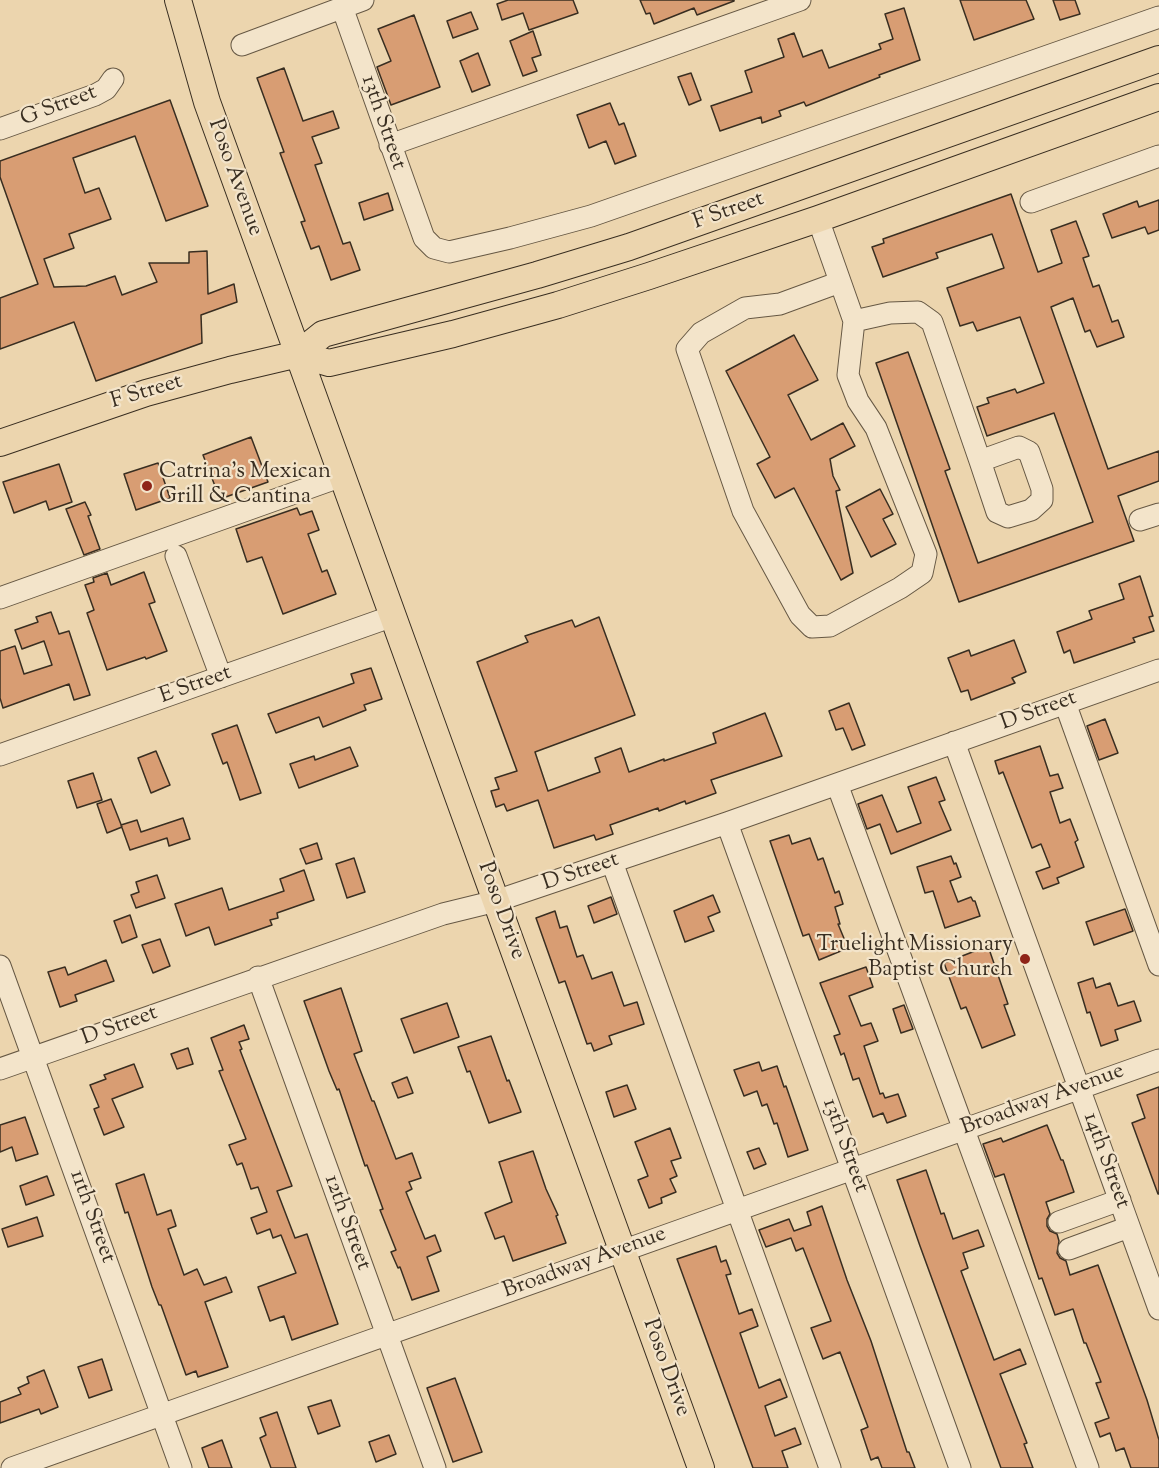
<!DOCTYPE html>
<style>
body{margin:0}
canvas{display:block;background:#ecd5ae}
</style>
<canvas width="1159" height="1468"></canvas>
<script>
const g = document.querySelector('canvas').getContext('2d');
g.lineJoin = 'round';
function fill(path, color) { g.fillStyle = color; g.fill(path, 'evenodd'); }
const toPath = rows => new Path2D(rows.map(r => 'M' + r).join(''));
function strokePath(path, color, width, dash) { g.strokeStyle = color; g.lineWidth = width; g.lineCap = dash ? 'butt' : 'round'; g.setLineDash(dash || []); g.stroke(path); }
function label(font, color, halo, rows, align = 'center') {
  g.font = font + ' "Sorts Mill Goudy",serif'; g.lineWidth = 4.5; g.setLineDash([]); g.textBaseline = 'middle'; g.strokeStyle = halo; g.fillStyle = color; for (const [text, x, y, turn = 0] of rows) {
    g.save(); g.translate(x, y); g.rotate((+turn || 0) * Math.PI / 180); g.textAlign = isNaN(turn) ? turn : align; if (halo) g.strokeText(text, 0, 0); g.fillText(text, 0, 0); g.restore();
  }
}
const building = toPath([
 [508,0,573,0,578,13,529,30,523,13,502,20,497,4,508,0],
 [640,0,734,0,734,1,697,15,694,8,654,24,650,13,646,14,640,0],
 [960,0,1026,0,1034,19,974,40,960,0],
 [1053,0,1075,0,1080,14,1060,20,1053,0],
 [904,8,920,60,879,75,880,77,806,106,804,102,779,111,781,116,762,123,761,117,720,131,711,106,752,92,745,71,784,57,778,39,794,33,803,57,822,50,829,68,881,49,879,44,893,39,885,14,904,8],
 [471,12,478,29,453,38,447,21,471,12],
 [414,15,440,87,391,105,377,67,391,61,378,29,414,15],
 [533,31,541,55,532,58,537,71,523,76,510,41,533,31],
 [478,53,490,85,472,92,460,61,478,53],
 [284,68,303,121,333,111,339,128,312,137,322,163,315,165,343,244,350,242,360,270,331,280,319,246,311,249,301,222,305,221,280,153,284,152,257,78,284,68],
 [691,73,701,100,689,105,678,77,691,73],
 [170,100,208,206,166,221,135,136,73,158,85,193,99,188,111,219,69,234,74,248,44,259,54,287,86,286,115,276,122,295,157,282,149,263,189,263,189,252,207,251,208,294,234,284,237,302,201,315,202,343,96,381,74,322,0,349,0,298,38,284,0,177,0,161,170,100],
 [610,103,619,125,624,123,636,156,615,164,606,141,589,148,577,115,610,103],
 [388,193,393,210,364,220,359,203,388,193],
 [1011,194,1038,272,1062,263,1051,230,1076,221,1089,256,1083,258,1093,287,1099,285,1112,322,1118,320,1124,337,1097,347,1090,330,1085,332,1073,298,1051,307,1108,469,1159,451,1159,481,1118,496,1134,541,959,602,876,363,908,352,950,469,945,471,978,563,1093,522,1054,413,987,436,977,407,989,403,987,398,1015,389,1017,393,1044,383,1020,317,977,331,973,322,960,326,947,288,1004,268,992,234,936,253,938,258,883,277,872,247,884,243,883,239,1011,194],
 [1159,200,1159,230,1148,234,1145,227,1112,238,1103,214,1137,201,1139,207,1159,200],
 [794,335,818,380,788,395,811,440,843,423,855,446,830,459,833,476,840,490,836,491,853,573,841,580,794,488,775,498,757,464,770,457,726,371,794,335],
 [251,437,268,482,220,499,203,455,251,437],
 [158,463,170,498,136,510,124,474,158,463],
 [59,464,72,502,49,510,46,501,14,513,3,482,59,464],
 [880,489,893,514,883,519,896,544,871,557,846,507,880,489],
 [85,502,91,515,88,516,100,549,84,555,66,509,85,502],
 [297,508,300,515,312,511,319,530,308,534,322,572,327,570,336,594,283,614,262,557,247,562,236,529,297,508],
 [144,572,155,602,149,604,167,651,146,659,145,657,107,670,87,613,94,610,85,585,94,582,93,578,107,573,111,585,144,572],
 [1140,576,1153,616,1149,617,1154,631,1133,638,1135,642,1074,663,1070,650,1064,653,1057,632,1092,619,1089,611,1124,599,1119,584,1140,576],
 [51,612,59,634,69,631,90,695,74,700,69,684,3,708,0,698,0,651,15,646,24,674,52,665,44,641,22,649,15,630,38,622,36,617,51,612],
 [599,617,635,715,535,752,548,791,600,772,595,758,621,748,629,772,664,759,664,761,716,743,713,733,765,713,782,756,711,780,716,793,686,804,685,801,659,811,658,808,610,825,613,834,596,840,594,835,554,848,538,800,507,811,504,804,496,807,491,791,499,789,495,778,517,771,477,662,528,642,525,636,572,620,575,627,599,617],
 [1014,640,1026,672,1012,678,1015,683,971,700,968,690,961,692,948,658,969,650,971,656,1014,640],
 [371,668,382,699,364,705,366,710,323,727,319,717,276,733,268,714,354,683,351,674,371,668],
 [849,703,865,745,852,750,843,728,836,730,829,711,849,703],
 [1105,719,1118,753,1099,760,1087,726,1105,719],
 [237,725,261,793,240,800,227,762,223,764,212,734,237,725],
 [1040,746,1050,776,1058,774,1063,788,1050,792,1060,823,1070,819,1078,840,1075,842,1084,867,1057,878,1059,883,1043,889,1036,872,1050,867,1041,844,1032,848,1003,772,999,774,995,761,1040,746],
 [350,747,358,766,299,788,290,764,314,756,315,760,350,747],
 [156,751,170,785,151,793,138,758,156,751],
 [93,773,102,800,77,808,68,781,93,773],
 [936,777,945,800,939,802,951,830,891,854,880,824,867,829,858,804,882,795,897,832,921,823,908,787,936,777],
 [111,799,122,827,107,833,97,804,111,799],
 [183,818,190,839,169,846,167,838,130,850,121,825,137,820,141,832,183,818],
 [789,835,792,844,810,838,818,860,823,858,835,893,839,891,843,904,835,907,840,924,838,924,848,948,819,960,809,934,803,936,770,841,789,835],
 [317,843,322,859,306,864,300,849,317,843],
 [951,856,954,864,956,863,961,877,950,881,958,902,971,897,973,901,975,901,980,916,945,928,933,891,925,893,917,867,951,856],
 [354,858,365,892,347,898,336,864,354,858],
 [304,870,314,900,277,913,278,918,270,920,272,925,215,945,209,927,186,936,175,904,222,888,229,910,284,891,280,879,304,870],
 [157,875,165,898,136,908,131,895,139,892,136,882,157,875],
 [713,895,720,912,708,917,714,931,685,942,674,911,713,895],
 [611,897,617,914,594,923,588,906,611,897],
 [1125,909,1133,931,1094,945,1086,922,1125,909],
 [555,911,560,928,567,926,577,957,583,955,592,979,612,972,624,1006,637,1002,644,1024,609,1036,612,1044,594,1051,591,1043,587,1044,565,981,559,983,536,918,555,911],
 [130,915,137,937,122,943,114,921,130,915],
 [160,939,170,966,153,973,142,945,160,939],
 [988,946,1008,1004,1004,1005,1015,1035,982,1048,966,1007,961,1009,944,963,988,946],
 [106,960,114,981,75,995,77,1001,60,1007,48,972,65,967,68,975,106,960],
 [866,967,873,987,849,996,861,1026,871,1023,878,1041,864,1046,880,1094,883,1093,885,1098,898,1094,906,1116,887,1123,883,1113,873,1117,859,1078,853,1080,844,1053,841,1055,834,1036,840,1034,820,983,866,967],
 [1093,978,1096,988,1110,983,1118,1006,1134,1001,1141,1021,1115,1030,1118,1040,1101,1046,1090,1012,1087,1013,1078,983,1093,978],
 [341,988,362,1051,354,1054,372,1101,374,1101,396,1159,412,1153,421,1178,409,1182,412,1189,406,1192,425,1239,435,1235,441,1251,427,1257,439,1291,412,1300,400,1267,398,1268,391,1252,396,1250,380,1210,383,1209,367,1165,365,1166,339,1089,337,1090,329,1071,304,1001,341,988],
 [447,1003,459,1037,414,1053,401,1019,447,1003],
 [904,1005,913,1029,901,1033,893,1009,904,1005],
 [244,1025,249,1039,239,1042,242,1049,240,1050,292,1186,277,1191,295,1238,307,1234,338,1324,292,1340,284,1316,270,1321,258,1287,296,1273,281,1235,273,1238,270,1229,257,1234,251,1218,267,1212,258,1187,251,1189,242,1163,237,1165,229,1145,246,1139,219,1071,223,1070,211,1038,244,1025],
 [491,1036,507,1081,509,1080,521,1112,489,1123,470,1071,467,1072,458,1047,491,1036],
 [188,1048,193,1064,177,1069,171,1054,188,1048],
 [759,1062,762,1071,777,1066,784,1087,786,1086,808,1150,788,1157,777,1123,774,1124,767,1104,762,1106,757,1091,744,1096,734,1070,759,1062],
 [134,1064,143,1087,112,1099,124,1127,104,1135,94,1109,99,1107,90,1085,106,1079,104,1075,134,1064],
 [407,1077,413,1093,398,1098,392,1083,407,1077],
 [627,1085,636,1109,614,1117,606,1092,627,1085],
 [1159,1087,1159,1194,1158,1194,1132,1123,1145,1118,1137,1095,1159,1087],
 [25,1117,38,1154,16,1161,12,1147,0,1152,0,1125,25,1117],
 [1047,1125,1061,1160,1063,1160,1074,1192,1046,1202,1050,1214,1047,1219,1047,1226,1050,1231,1057,1234,1059,1241,1057,1253,1060,1258,1066,1261,1070,1275,1098,1265,1147,1400,1159,1440,1159,1468,1131,1468,1124,1448,1116,1451,1110,1433,1100,1437,1095,1423,1109,1418,1096,1383,1101,1382,1086,1343,1084,1343,1073,1309,1055,1315,1042,1278,1039,1279,1004,1174,995,1177,983,1144,1001,1138,1003,1142,1047,1125],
 [670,1128,681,1158,671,1161,677,1176,670,1179,676,1192,661,1198,662,1203,649,1208,638,1180,648,1176,635,1142,670,1128],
 [759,1148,766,1164,754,1169,747,1152,759,1148],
 [533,1151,546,1189,558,1215,556,1216,566,1243,513,1261,504,1236,495,1239,485,1213,512,1202,499,1162,533,1151],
 [926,1170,941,1214,944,1213,953,1239,978,1230,984,1246,963,1253,968,1268,961,1271,994,1360,1020,1349,1026,1364,1000,1374,1027,1443,1024,1444,1033,1468,1001,1468,920,1246,897,1180,926,1170],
 [144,1174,157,1215,171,1210,176,1226,168,1229,184,1275,197,1269,204,1285,226,1277,232,1292,205,1302,228,1367,198,1377,196,1371,186,1375,161,1305,159,1305,152,1287,128,1212,125,1213,116,1184,144,1174],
 [47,1176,54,1195,26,1205,20,1186,47,1176],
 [822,1206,847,1280,871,1341,907,1452,909,1452,915,1468,882,1468,878,1457,871,1460,861,1430,868,1427,840,1352,823,1359,811,1328,831,1321,803,1248,796,1251,791,1238,766,1247,759,1230,789,1219,794,1231,811,1225,807,1212,822,1206],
 [37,1217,43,1236,8,1247,2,1229,37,1217],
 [716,1246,721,1262,726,1260,731,1274,726,1275,739,1314,752,1309,758,1326,740,1333,759,1388,780,1379,787,1397,765,1406,775,1436,795,1428,801,1444,782,1451,788,1468,753,1468,677,1259,716,1246],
 [102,1359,112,1390,89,1398,78,1367,102,1359],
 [44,1370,58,1407,41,1414,39,1409,0,1423,0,1402,21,1394,18,1388,29,1383,27,1377,44,1370],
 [455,1378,482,1452,453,1462,427,1388,455,1378],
 [331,1400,340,1426,318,1434,308,1407,331,1400],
 [277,1412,296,1468,271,1468,260,1438,266,1435,260,1418,277,1412],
 [389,1435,396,1454,376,1462,369,1442,389,1435],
 [222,1440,232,1468,209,1468,202,1448,222,1440]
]);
fill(building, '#d89d73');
strokePath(building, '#392e21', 1.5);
const minor = toPath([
 [342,7,424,238,434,248,449,252,510,238,591,216,1159,17],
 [242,45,363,0],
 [0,129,95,95,106,89,113,79],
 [390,145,800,0],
 [1031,202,1159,156],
 [818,219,854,321,848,375,858,401,876,428,926,554,922,573,900,588,830,626,812,627,800,615,743,511,687,349,701,333,745,308,780,304,840,282],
 [854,321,890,313,918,312,932,322,980,461,997,512,1008,517,1031,510,1042,500,1042,489,1029,452,1019,447,980,461],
 [1140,520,1159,514],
 [176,556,221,677],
 [0,598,342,476],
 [1065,703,1159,965],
 [954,742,1159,1309],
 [0,755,393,616],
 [837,784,1088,1468],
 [727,823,960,1468],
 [612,862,830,1468],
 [0,966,181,1468],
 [258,977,435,1468],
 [0,1069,443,914,496,901,727,823,1159,670],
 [1059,1222,1120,1200],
 [1069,1249,1129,1227],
 [12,1468,1159,1060]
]);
const major = toPath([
 [178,0,207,102,701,1468],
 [298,354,329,363,453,334,558,305,649,276,818,219,1159,97],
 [0,443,146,393,230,370,298,354,323,334,537,275,629,247,1159,59]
]);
strokePath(minor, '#665844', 23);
strokePath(major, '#392e21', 28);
strokePath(minor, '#f3e4ca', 21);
strokePath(major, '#ecd5ae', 26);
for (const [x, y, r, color] of [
 [147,486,6,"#8f2418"],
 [1025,959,6,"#8f2418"]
]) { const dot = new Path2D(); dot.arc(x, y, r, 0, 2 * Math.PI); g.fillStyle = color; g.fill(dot); strokePath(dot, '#f3e4ca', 2); }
label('22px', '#392e21', '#f3e4ca', [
 ["G Street",59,107,-21],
 ["13th Street",382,123,71],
 ["Poso Avenue",234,178,70],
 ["F Street",729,212,-20],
 ["F Street",147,393,-17],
 ["E Street",196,686,-20],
 ["D Street",1039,712,-20],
 ["D Street",581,873,-19],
 ["Poso Drive",500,911,70],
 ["D Street",120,1027,-20],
 ["Broadway Avenue",1043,1101,-20],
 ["13th Street",844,1146,70],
 ["14th Street",1105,1161,70],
 ["11th Street",91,1217,70],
 ["12th Street",346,1223,70],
 ["Broadway Avenue",585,1264,-20],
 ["Poso Drive",665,1368,70]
]);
label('22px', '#392e21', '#f3e4ca', [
 ["Catrina's Mexican",159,473],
 ["Grill & Cantina",159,498],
 ["Truelight Missionary",1013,946,"right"],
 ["Baptist Church",1013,971,"right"]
], 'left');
</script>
